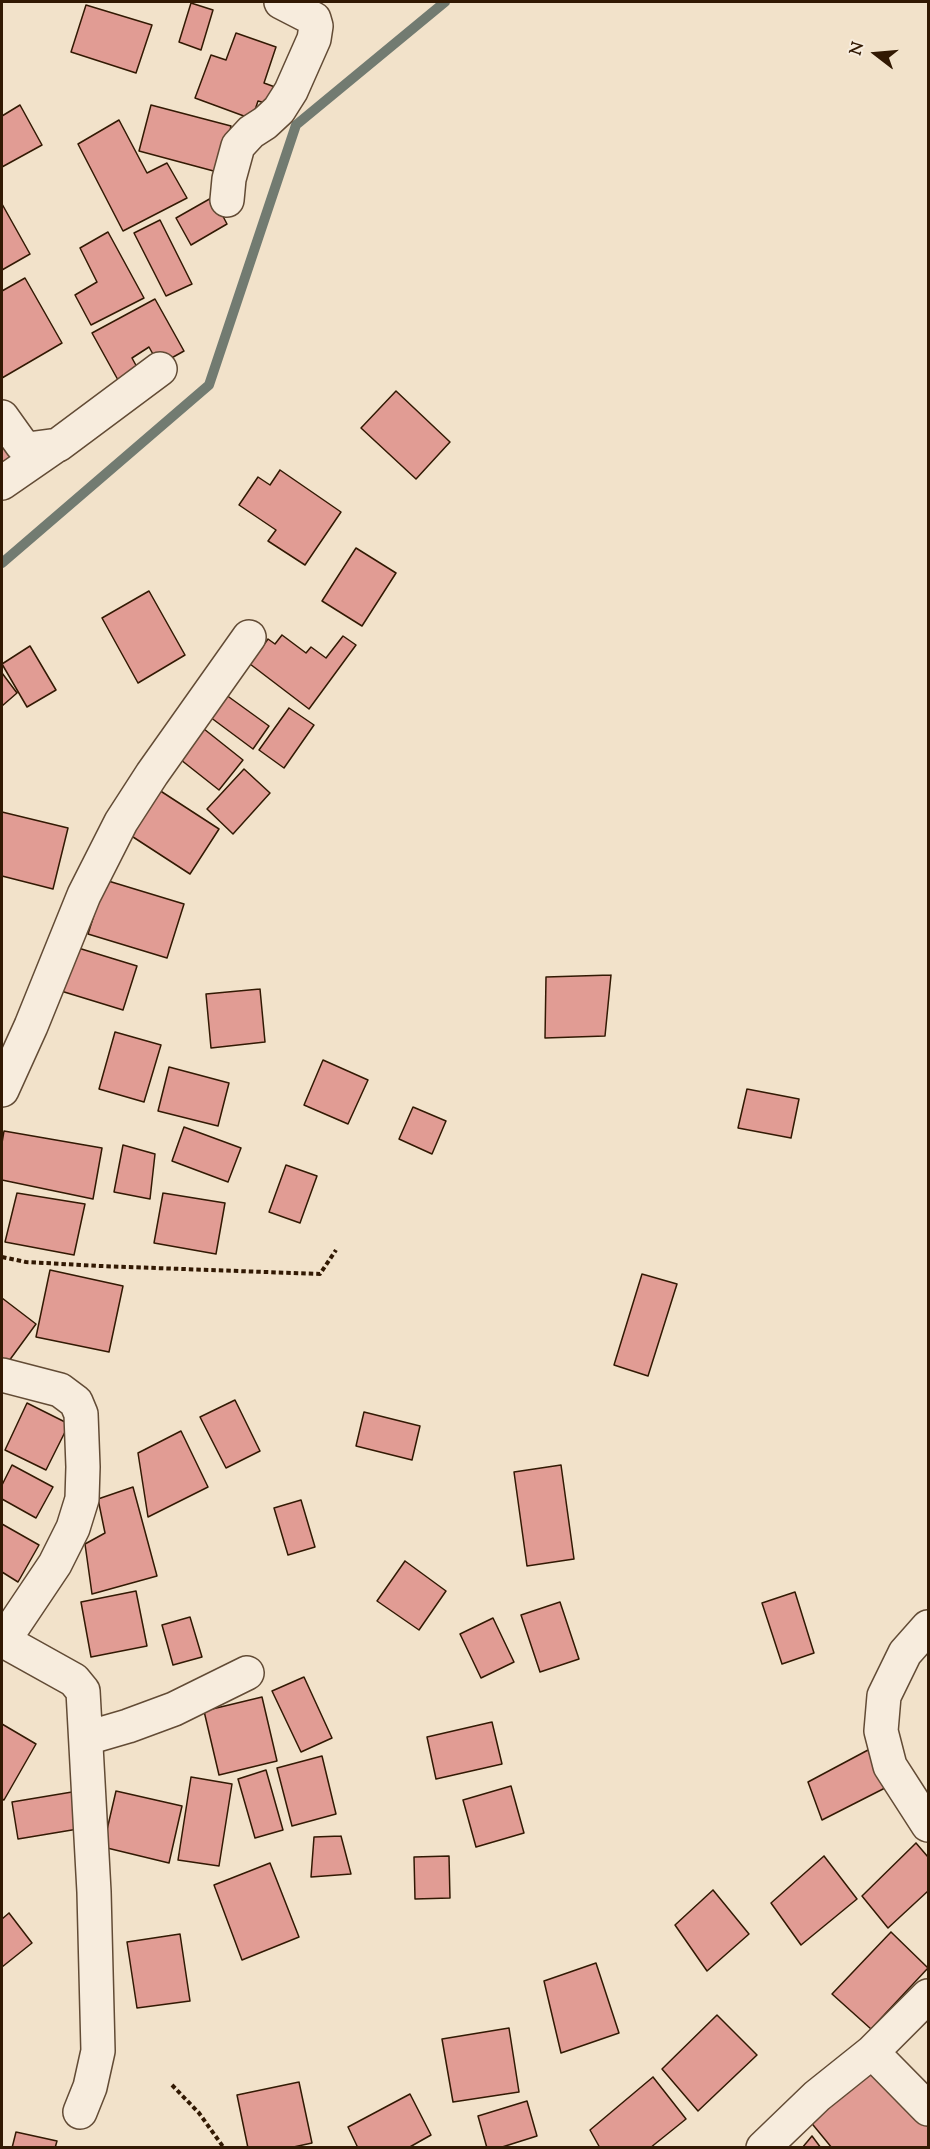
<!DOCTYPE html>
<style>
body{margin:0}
#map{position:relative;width:930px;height:2149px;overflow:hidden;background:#f2e2ca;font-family:"Sorts Mill Goudy",serif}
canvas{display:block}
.frame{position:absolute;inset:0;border:3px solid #321903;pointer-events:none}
.north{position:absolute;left:846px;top:24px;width:60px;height:60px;-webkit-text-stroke:4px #f7ecdd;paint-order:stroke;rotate:286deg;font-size:16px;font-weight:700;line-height:24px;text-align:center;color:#321903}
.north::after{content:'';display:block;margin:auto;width:21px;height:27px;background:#321903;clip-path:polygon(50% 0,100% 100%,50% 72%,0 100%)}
</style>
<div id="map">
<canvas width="930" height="2149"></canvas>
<div class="frame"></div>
<div class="north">N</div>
</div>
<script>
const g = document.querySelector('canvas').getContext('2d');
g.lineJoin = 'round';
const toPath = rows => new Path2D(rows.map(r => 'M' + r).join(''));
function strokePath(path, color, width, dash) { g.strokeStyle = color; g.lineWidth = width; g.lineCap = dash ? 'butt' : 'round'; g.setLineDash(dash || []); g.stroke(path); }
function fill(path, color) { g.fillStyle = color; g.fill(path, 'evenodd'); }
strokePath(toPath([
 [2,563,209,385,296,125,445,2]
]), '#727b71', 10);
const building = toPath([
 [191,3,213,10,201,50,179,42,191,3],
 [86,5,152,25,136,73,71,52,86,5],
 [236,33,276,47,264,83,275,87,269,104,258,101,252,119,195,98,211,55,226,60,236,33],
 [20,105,42,145,2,167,2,116,20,105],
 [151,105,231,126,221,173,139,151,151,105],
 [119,120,147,173,167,163,187,198,123,231,78,144,119,120],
 [213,197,227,224,191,245,176,218,213,197],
 [2,204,30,254,2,270,2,204],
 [160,220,192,284,166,296,134,233,160,220],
 [108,232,144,298,91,325,75,295,97,282,80,248,108,232],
 [25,278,62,343,2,378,2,291,25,278],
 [155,299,184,351,159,365,149,347,132,358,138,369,118,380,92,333,155,299],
 [396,391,450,442,416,479,361,428,396,391],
 [2,425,23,464,2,477,2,425],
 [280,470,341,512,305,565,268,541,276,530,239,505,258,477,270,485,280,470],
 [356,548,396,573,362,626,322,601,356,548],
 [149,591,185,655,138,683,102,618,149,591],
 [282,635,306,653,311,647,326,658,343,636,356,645,309,709,250,664,268,639,275,644,282,635],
 [30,646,56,690,27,707,2,664,30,646],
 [2,673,17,693,2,706,2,673],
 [222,692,269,726,253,749,206,714,222,692],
 [289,708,314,725,284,768,259,750,289,708],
 [199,725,243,760,219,790,176,756,199,725],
 [244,769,270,793,233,834,207,809,244,769],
 [159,790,219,829,190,874,130,835,159,790],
 [2,812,68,828,53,889,2,876,2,812],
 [105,880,184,904,167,958,88,934,105,880],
 [75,947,137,966,123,1010,61,991,75,947],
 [611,975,605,1036,545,1038,546,977,611,975],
 [260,989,265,1042,211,1048,206,994,260,989],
 [115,1032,161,1045,144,1102,99,1089,115,1032],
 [323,1060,368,1080,348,1124,304,1105,323,1060],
 [169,1067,229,1083,218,1126,158,1111,169,1067],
 [747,1089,799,1099,791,1138,738,1128,747,1089],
 [413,1107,446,1121,432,1154,399,1139,413,1107],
 [184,1127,241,1148,228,1182,172,1161,184,1127],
 [4,1131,102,1148,93,1199,2,1180,2,1143,4,1131],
 [123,1145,155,1154,150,1199,114,1192,123,1145],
 [286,1165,317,1176,300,1223,269,1212,286,1165],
 [17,1193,85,1204,74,1255,5,1242,17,1193],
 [163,1193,225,1203,216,1254,154,1243,163,1193],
 [50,1270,123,1286,109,1352,36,1337,50,1270],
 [642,1274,677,1284,648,1376,614,1365,642,1274],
 [2,1298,36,1324,6,1365,2,1361,2,1298],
 [235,1400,260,1451,226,1468,200,1417,235,1400],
 [27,1403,69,1424,46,1470,5,1450,27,1403],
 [364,1412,420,1426,412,1460,356,1446,364,1412],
 [181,1431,208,1487,148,1517,138,1453,181,1431],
 [12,1465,53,1487,36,1518,2,1499,2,1485,12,1465],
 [561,1465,574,1559,527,1566,514,1472,561,1465],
 [133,1487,157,1576,92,1594,85,1544,105,1533,98,1499,133,1487],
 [301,1500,315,1547,288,1555,274,1508,301,1500],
 [2,1524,39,1545,18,1582,2,1572,2,1524],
 [405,1561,446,1591,419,1630,377,1601,405,1561],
 [136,1591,147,1646,91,1657,81,1602,136,1591],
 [795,1592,814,1653,782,1664,762,1603,795,1592],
 [560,1602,579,1659,540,1672,521,1615,560,1602],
 [190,1617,202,1657,173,1665,162,1625,190,1617],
 [493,1618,514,1662,481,1678,460,1634,493,1618],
 [304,1677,332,1738,301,1752,272,1691,304,1677],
 [262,1697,277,1761,219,1775,204,1711,262,1697],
 [492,1722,502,1764,436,1779,427,1737,492,1722],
 [2,1724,36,1744,4,1800,2,1799,2,1724],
 [868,1750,885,1788,822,1820,808,1782,868,1750],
 [322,1756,336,1814,292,1826,277,1768,322,1756],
 [266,1770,283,1830,255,1838,238,1779,266,1770],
 [191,1777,232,1784,219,1866,178,1860,191,1777],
 [511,1786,524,1833,476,1847,463,1800,511,1786],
 [116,1791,182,1806,169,1863,103,1847,116,1791],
 [72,1792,78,1829,18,1839,12,1802,72,1792],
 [341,1836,351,1874,311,1877,314,1837,341,1836],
 [916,1843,928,1857,928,1891,888,1928,862,1896,916,1843],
 [449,1856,450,1898,415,1899,414,1857,449,1856],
 [824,1856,857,1899,801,1945,771,1903,824,1856],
 [270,1863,299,1937,242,1960,214,1885,270,1863],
 [713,1890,749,1934,707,1971,675,1925,713,1890],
 [9,1913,32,1943,2,1967,2,1919,9,1913],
 [891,1932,928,1968,871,2029,832,1994,891,1932],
 [180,1934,190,2001,137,2008,127,1942,180,1934],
 [596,1963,619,2033,561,2053,544,1981,596,1963],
 [717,2015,757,2055,698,2111,662,2069,717,2015],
 [509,2028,519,2092,453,2102,442,2039,509,2028],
 [874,2062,928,2116,928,2148,832,2148,809,2120,874,2062],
 [653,2077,686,2119,650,2148,600,2148,590,2130,653,2077],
 [299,2082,312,2143,289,2148,248,2148,237,2095,299,2082],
 [410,2094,431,2135,408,2148,358,2148,348,2127,410,2094],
 [527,2101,537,2136,499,2148,487,2148,478,2116,527,2101],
 [16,2132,57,2141,55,2148,12,2148,16,2132],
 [812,2136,821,2148,802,2148,812,2136]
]);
fill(building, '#e19c94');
strokePath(building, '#321903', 1.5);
const minor = toPath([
 [227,200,229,179,238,146,251,132,265,123,279,110,291,91,314,39,316,26,314,19,281,2],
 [2,417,22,445,28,449,58,445,160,369],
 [2,483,57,445],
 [2,1090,31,1026,84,895,121,822,152,774,249,637],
 [2,1375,60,1390,76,1402,81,1414,83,1467,82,1499,73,1528,55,1564,2,1643],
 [928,1627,905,1653,884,1696,881,1731,890,1766,928,1825],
 [4,1641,74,1680,83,1691,94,1892,98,2051,90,2087,80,2112],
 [87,1738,128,1726,174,1709,247,1673],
 [872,2052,928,2109],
 [763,2148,817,2096,872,2052,928,1996]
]);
strokePath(minor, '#624b35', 36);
strokePath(toPath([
 [2,1257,26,1262,100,1266,320,1274,336,1250],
 [172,2085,199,2113,224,2148]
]), '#321903', 4, [4.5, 3]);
strokePath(minor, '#f7ecdd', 33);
</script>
